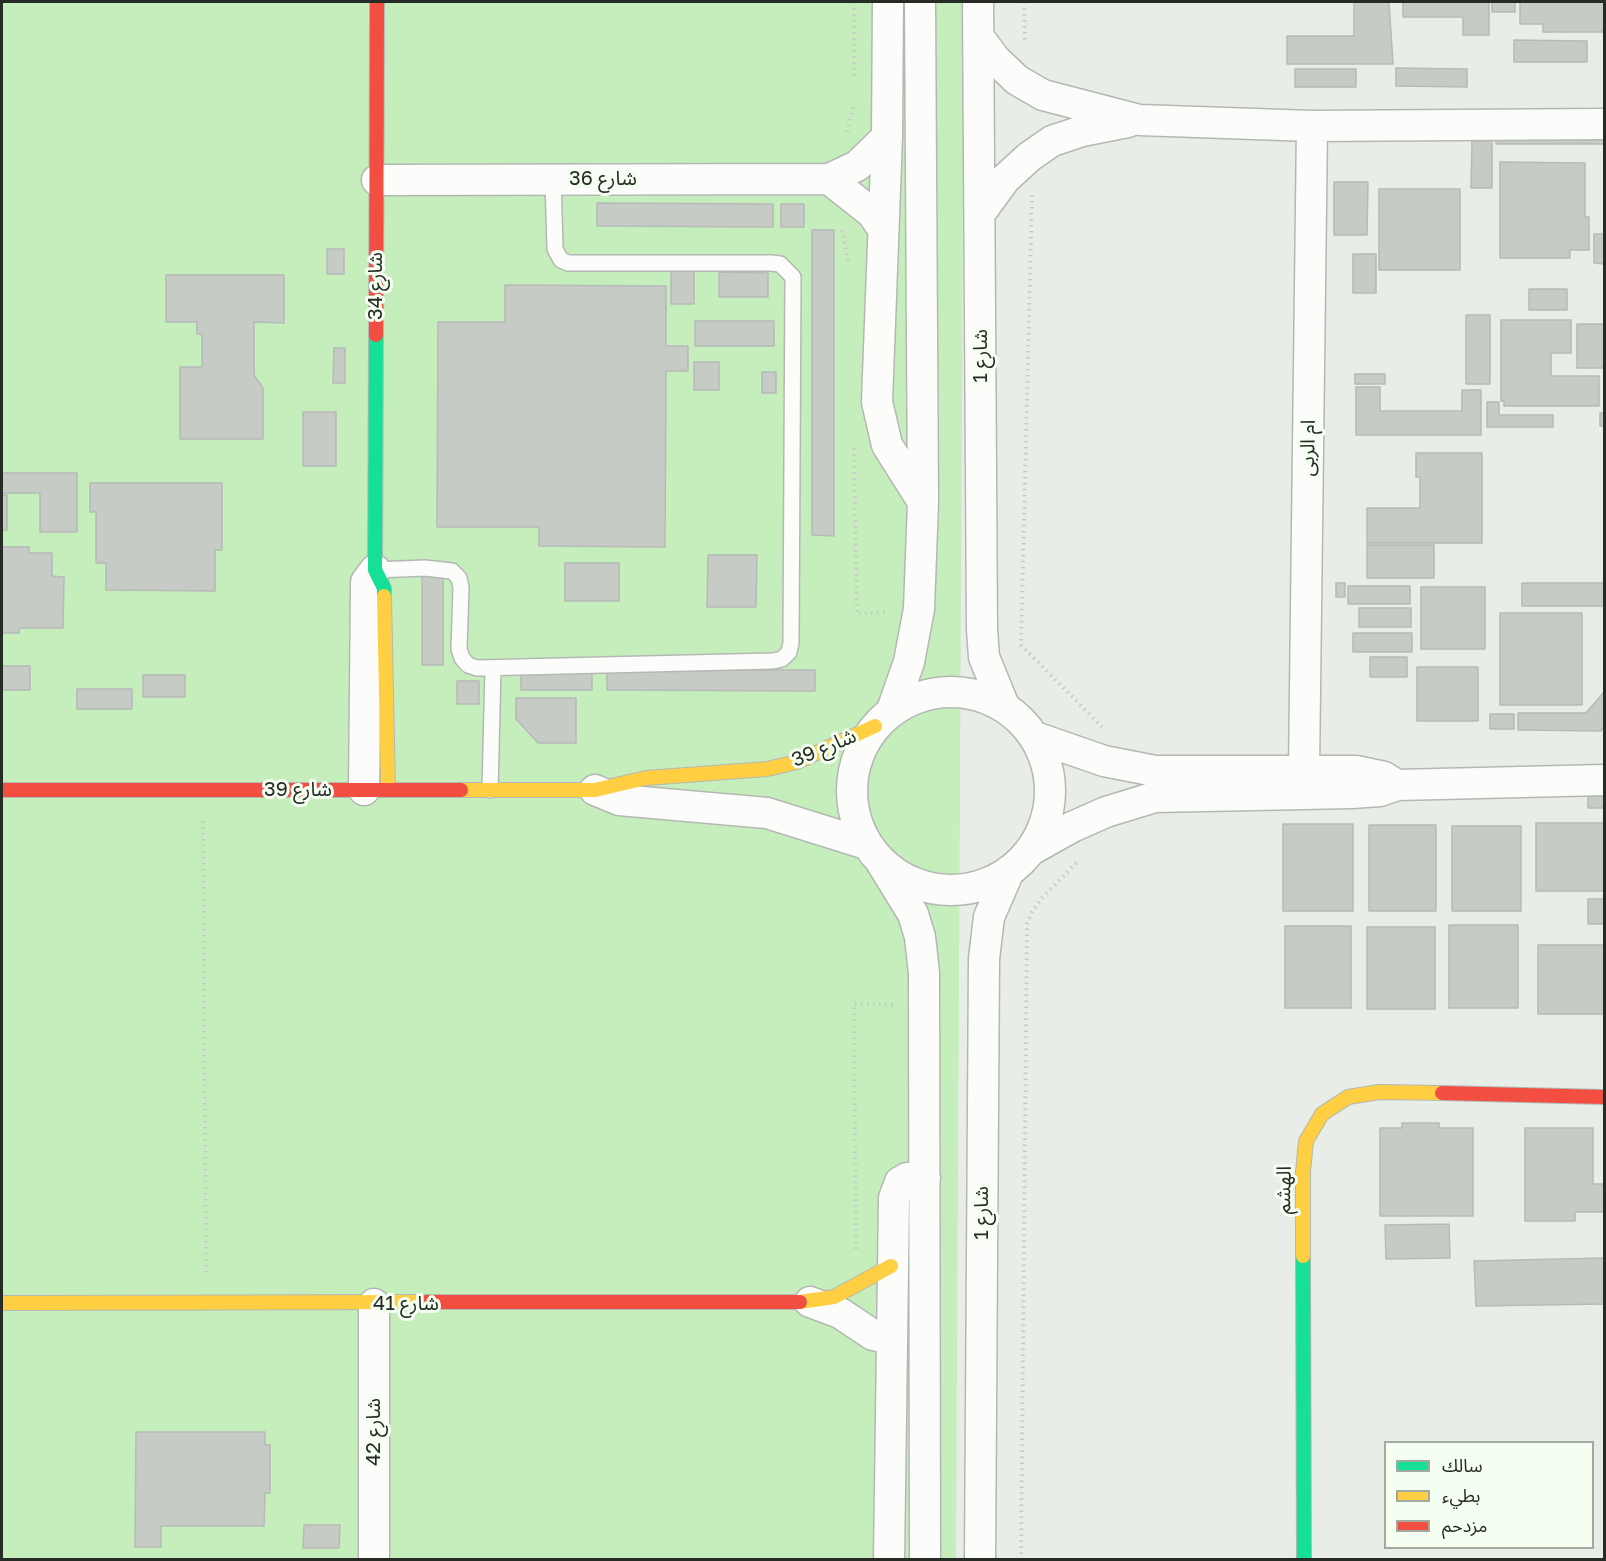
<!DOCTYPE html>
<meta charset="utf-8">
<style>
body{margin:0}
#map{position:relative;width:1606px;height:1561px;overflow:hidden;background:#e8ede7;font-family:"Golos Text","Noto Sans Arabic",sans-serif}
canvas{display:block}
.frame{position:absolute;inset:0;border:3px solid #272b26;pointer-events:none}
.legend{position:absolute;left:1384px;top:1441px;width:210px;height:108px;box-sizing:border-box;background:#f4fef1;border:2px solid #a2aaa0;margin:0;padding:8px 10px;list-style:none;font-size:18px;color:#272b26}
.legend li{display:flex;align-items:center;gap:12px;height:30px}
.legend b{width:30px;border:2px solid #a2aaa0}
</style>
<div id="map">
<canvas width="1606" height="1561"></canvas>
<div class="frame"></div>
<ul class="legend">
<li><b style="height:8px;background:#16e098"></b>سالك</li>
<li><b style="height:8px;background:#ffcf43"></b>بطيء</li>
<li><b style="height:8px;background:#f24e42"></b>مزدحم</li>
</ul>
</div>
<script>
const g = document.querySelector('canvas').getContext('2d');
g.lineJoin = 'round';
function fill(path, color) { g.fillStyle = color; g.fill(path, 'evenodd'); }
const toPath = rows => new Path2D(rows.map(r => 'M' + r).join(''));
function strokePath(path, color, width, dash) { g.strokeStyle = color; g.lineWidth = width; g.lineCap = dash ? 'butt' : 'round'; g.setLineDash(dash || []); g.stroke(path); }
function label(font, color, halo, rows, align = 'center') {
  g.font = font + ' "Golos Text","Noto Sans Arabic",sans-serif'; g.lineWidth = 6; g.setLineDash([]); g.textBaseline = 'middle'; g.strokeStyle = halo; g.fillStyle = color; for (const [text, x, y, turn = 0] of rows) {
    g.save(); g.translate(x, y); g.rotate((+turn || 0) * Math.PI / 180); g.textAlign = isNaN(turn) ? turn : align; if (halo) g.strokeText(text, 0, 0); g.fillText(text, 0, 0); g.restore();
  }
}
fill(toPath([
 [2,2,964,2,956,1559,2,1560]
]), '#c6eebd');
const building = toPath([
 [1354,2,1389,2,1393,64,1287,64,1287,36,1354,36,1354,2],
 [1403,2,1489,2,1489,35,1463,35,1463,17,1403,17,1403,2],
 [1492,2,1515,2,1515,12,1492,12,1492,2],
 [1520,2,1604,2,1604,32,1543,32,1543,24,1520,24,1520,2],
 [1514,40,1587,41,1587,62,1514,62,1514,40],
 [1396,68,1467,69,1467,87,1396,86,1396,68],
 [1295,69,1356,69,1356,87,1295,87,1295,69],
 [1496,127,1604,127,1604,144,1496,144,1496,127],
 [1472,141,1492,141,1492,188,1471,188,1472,141],
 [1500,162,1585,163,1585,217,1589,217,1589,250,1570,250,1570,258,1500,258,1500,162],
 [1334,182,1368,182,1367,235,1334,235,1334,182],
 [1379,189,1460,189,1460,270,1379,270,1379,189],
 [597,203,773,204,773,227,597,226,597,203],
 [781,204,804,204,804,227,781,227,781,204],
 [812,230,834,230,834,536,812,535,812,230],
 [1594,234,1604,234,1604,264,1594,263,1594,234],
 [327,249,344,249,344,274,327,274,327,249],
 [1353,254,1376,254,1376,293,1353,293,1353,254],
 [671,270,694,270,694,304,671,304,671,270],
 [719,272,768,273,768,297,719,297,719,272],
 [166,275,284,275,284,323,254,322,254,375,263,388,263,439,180,439,180,367,202,367,202,334,197,334,197,322,166,322,166,275],
 [505,285,666,286,666,346,688,346,688,371,666,371,665,547,539,546,539,527,437,527,438,322,505,322,505,285],
 [1529,289,1567,289,1567,310,1529,310,1529,289],
 [1466,315,1490,315,1490,384,1466,384,1466,315],
 [1501,320,1571,320,1571,353,1551,353,1551,376,1599,376,1599,406,1504,406,1504,401,1501,401,1501,320],
 [695,321,774,321,774,346,695,346,695,321],
 [1577,324,1604,324,1604,368,1577,368,1577,324],
 [334,348,345,348,345,383,333,383,334,348],
 [694,362,719,362,719,390,694,390,694,362],
 [762,372,776,372,776,393,762,393,762,372],
 [1355,374,1385,374,1385,384,1355,384,1355,374],
 [1356,387,1380,387,1380,411,1462,411,1462,390,1481,390,1481,435,1356,435,1356,387],
 [1487,402,1499,402,1499,415,1553,415,1553,427,1487,427,1487,402],
 [303,412,336,412,336,466,303,466,303,412],
 [1600,413,1604,413,1604,426,1600,426,1600,413],
 [1416,453,1482,453,1482,543,1367,543,1367,508,1420,508,1420,477,1416,477,1416,453],
 [2,473,77,473,77,532,40,532,40,493,2,493,2,473],
 [90,483,222,483,222,550,215,550,215,591,106,590,106,563,96,563,96,512,90,512,90,483],
 [2,495,7,495,7,530,2,530,2,495],
 [1367,545,1434,545,1434,578,1367,578,1367,545],
 [2,547,29,547,29,553,52,553,52,576,64,577,63,628,19,628,19,633,2,633,2,547],
 [708,555,757,555,756,607,707,607,708,555],
 [565,563,619,563,619,601,565,601,565,563],
 [422,569,443,569,443,665,422,665,422,569],
 [1336,583,1345,583,1345,597,1336,597,1336,583],
 [1522,583,1604,583,1604,606,1522,606,1522,583],
 [1348,586,1410,586,1410,604,1348,604,1348,586],
 [1421,587,1485,587,1485,649,1421,649,1421,587],
 [1359,608,1411,608,1411,627,1359,627,1359,608],
 [1500,613,1582,613,1582,705,1500,705,1500,613],
 [1353,633,1412,633,1412,652,1353,652,1353,633],
 [1370,657,1407,657,1407,677,1370,677,1370,657],
 [2,666,30,666,30,690,2,690,2,666],
 [1417,667,1478,667,1478,721,1417,721,1417,667],
 [521,670,592,670,592,690,521,690,521,670],
 [607,670,815,670,815,691,607,690,607,670],
 [143,675,185,675,185,697,143,697,143,675],
 [457,681,479,681,479,704,457,704,457,681],
 [77,689,132,689,132,709,77,709,77,689],
 [1604,692,1604,727,1601,731,1518,730,1518,713,1586,713,1604,692],
 [516,698,576,698,576,743,538,743,516,719,516,698],
 [1490,714,1514,714,1514,729,1490,729,1490,714],
 [1588,785,1604,785,1604,808,1588,808,1588,785],
 [1536,823,1604,823,1604,891,1536,891,1536,823],
 [1283,824,1353,824,1353,911,1283,911,1283,824],
 [1369,825,1436,825,1436,911,1369,911,1369,825],
 [1452,826,1521,826,1521,911,1452,911,1452,826],
 [1588,899,1604,899,1604,924,1588,924,1588,899],
 [1449,925,1518,925,1518,1008,1449,1008,1449,925],
 [1285,926,1351,926,1351,1008,1285,1008,1285,926],
 [1367,927,1435,927,1435,1009,1367,1009,1367,927],
 [1538,945,1604,945,1604,1014,1538,1014,1538,945],
 [1402,1123,1439,1123,1439,1128,1473,1128,1473,1216,1380,1216,1380,1128,1402,1128,1402,1123],
 [1525,1128,1593,1128,1593,1184,1604,1184,1604,1212,1575,1212,1575,1221,1525,1221,1525,1128],
 [1449,1224,1450,1258,1386,1259,1385,1225,1449,1224],
 [1604,1258,1604,1304,1476,1306,1474,1261,1604,1258],
 [136,1432,265,1432,265,1445,270,1445,270,1493,265,1493,264,1526,161,1526,161,1547,135,1547,136,1432],
 [304,1525,340,1525,339,1548,303,1548,304,1525]
]);
fill(building, '#c7cbc6');
strokePath(building, '#b7bbb7', 1.5);
const lane = toPath([
 [375,570,425,568,452,571,459,578,461,588,459,649,462,658,468,665,477,668,773,661,782,659,789,652,791,643,793,277,780,264,771,263,568,263,561,260,555,249,553,179],
 [490,790,493,668]
]);
const street = toPath([
 [888,2,887,137,877,402,887,445,923,502],
 [978,2,982,629,984,657,1004,706],
 [978,36,995,59,1017,80,1043,95,1139,120,1312,126,1604,124],
 [829,179,872,213,883,229],
 [377,180,829,179,857,166,887,137],
 [981,212,1005,179,1029,157,1052,141,1082,131,1128,122],
 '852 791a99 99 0 1 1 198 0a99 99 0 1 1-198 0Z',
 [892,710,909,662,919,609,923,502,920,2],
 [1035,737,1104,761,1155,771,1356,771,1384,777,1397,785],
 [1304,770,1312,126],
 [364,790,366,588,366,582,375,570],
 [595,790,619,800,767,813,866,844],
 [1031,850,1072,827,1106,812,1155,797,1352,793,1380,791,1397,785,1604,780],
 [881,862,913,914,920,937,924,973,925,1560],
 [810,1302,840,1313,873,1335,890,1339],
 [374,1304,374,1560],
 [889,1560,894,1198,900,1182,907,1178,925,1178],
 [980,1560,984,959,989,917,1009,871]
]);
const fast = toPath([
 [376,335,375,570,384,588,384,596],
 [1303,1256,1304,1560]
]);
const slow = toPath([
 [384,596,388,790],
 [461,790,595,790,646,778,767,769,797,762,875,726],
 [1303,1256,1303,1172,1306,1141,1322,1114,1348,1097,1379,1092,1442,1093],
 [800,1302,834,1297,891,1266],
 [2,1303,426,1302]
]);
const jam = toPath([
 [376,335,377,2],
 [2,790,461,790],
 [1442,1093,1604,1097],
 [426,1302,800,1302]
]);
strokePath(lane, '#b4b8b4', 18);
strokePath(street, '#b4b8b4', 33);
strokePath(fast, '#b4b8b4', 16);
strokePath(slow, '#b4b8b4', 16);
strokePath(jam, '#b4b8b4', 16);
strokePath(toPath([
 [854,2,854,79],
 [1024,2,1025,44],
 [847,132,854,104],
 [1032,195,1021,645,1102,727],
 [842,230,849,264],
 [854,448,857,614,888,612],
 [203,821,206,1273],
 [856,1249,854,1004,895,1005],
 [1021,1560,1027,924,1032,912,1041,899,1077,862]
]), '#c9cac8', 4, [1.5, 4.5]);
strokePath(lane, '#fcfcfb', 15);
strokePath(street, '#fcfcfb', 30);
strokePath(fast, '#16e098', 14);
strokePath(slow, '#ffcf43', 14);
strokePath(jam, '#f24e42', 14);
label('20px', '#272b26', '#f4fef1', [
 ["شارع 36",603,179],
 ["شارع 34",376,286,-90],
 ["شارع 1",981,356,-90],
 ["ام الربى",1308,448,-89],
 ["شارع 39",824,748,-23],
 ["شارع 39",298,790],
 ["الهشم",1284,1190,-89],
 ["شارع 1",982,1213,-90],
 ["شارع 41",406,1304],
 ["شارع 42",374,1432,-90]
]);
</script>
